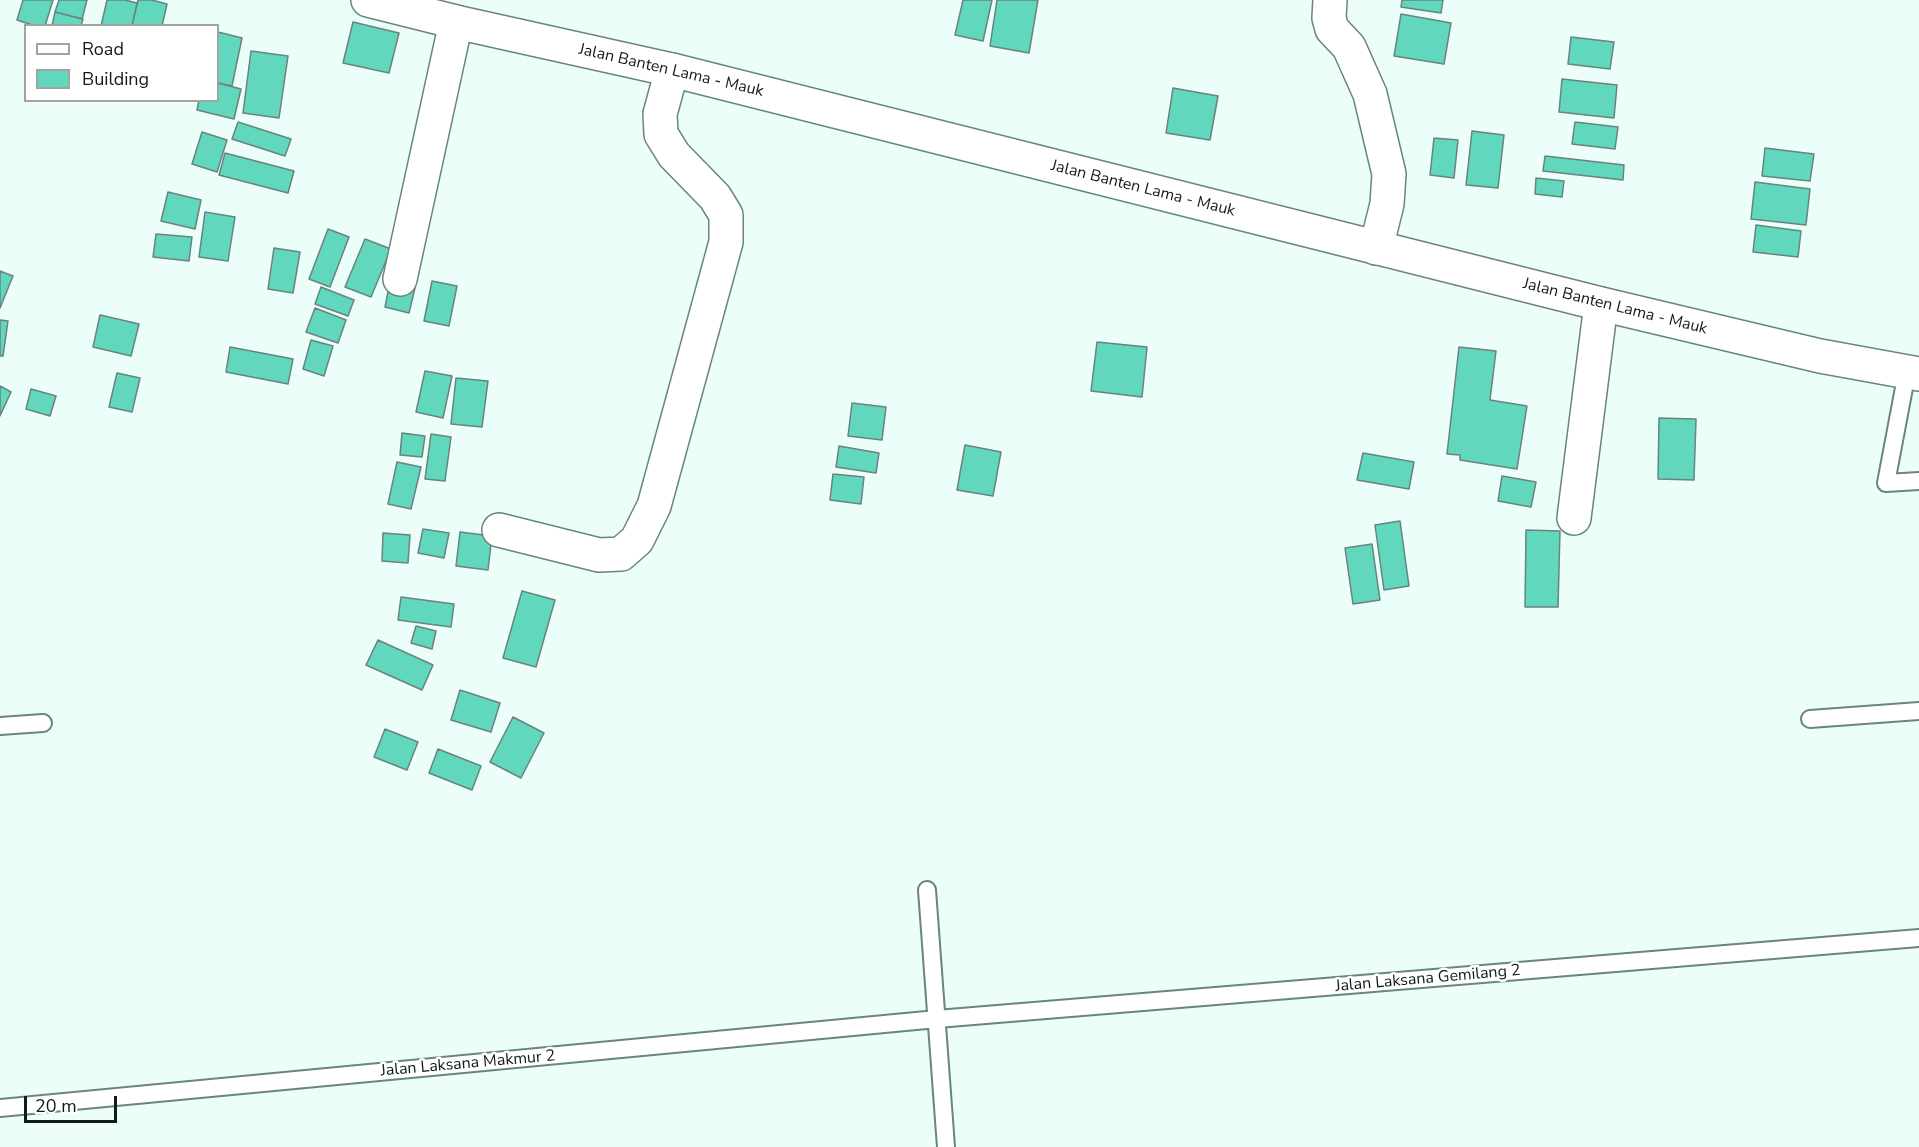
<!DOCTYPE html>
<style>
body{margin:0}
#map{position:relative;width:1919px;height:1147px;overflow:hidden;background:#ecfef9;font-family:"Nunito Sans",sans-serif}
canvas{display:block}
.legend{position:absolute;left:24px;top:24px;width:195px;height:78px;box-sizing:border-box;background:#fff;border:2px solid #a0a4a3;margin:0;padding:8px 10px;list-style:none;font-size:18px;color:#111c19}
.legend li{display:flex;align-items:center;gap:12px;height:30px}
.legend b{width:30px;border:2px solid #a0a4a3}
.scale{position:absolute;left:24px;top:1096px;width:93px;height:27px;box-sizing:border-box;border:3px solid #111c19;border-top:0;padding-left:8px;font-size:18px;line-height:21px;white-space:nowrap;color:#111c19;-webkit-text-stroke:4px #fff;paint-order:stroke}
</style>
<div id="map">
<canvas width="1919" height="1147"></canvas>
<ul class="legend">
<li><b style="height:8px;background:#fff"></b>Road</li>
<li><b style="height:16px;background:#61d7be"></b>Building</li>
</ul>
<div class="scale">20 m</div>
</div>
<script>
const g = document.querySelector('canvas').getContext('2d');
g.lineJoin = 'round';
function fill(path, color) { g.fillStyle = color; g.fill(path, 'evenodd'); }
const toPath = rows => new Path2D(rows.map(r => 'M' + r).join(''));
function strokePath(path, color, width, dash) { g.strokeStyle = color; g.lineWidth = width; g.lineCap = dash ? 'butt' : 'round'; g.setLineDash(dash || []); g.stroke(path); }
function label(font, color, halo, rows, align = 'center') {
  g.font = font + ' "Nunito Sans",sans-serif'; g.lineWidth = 5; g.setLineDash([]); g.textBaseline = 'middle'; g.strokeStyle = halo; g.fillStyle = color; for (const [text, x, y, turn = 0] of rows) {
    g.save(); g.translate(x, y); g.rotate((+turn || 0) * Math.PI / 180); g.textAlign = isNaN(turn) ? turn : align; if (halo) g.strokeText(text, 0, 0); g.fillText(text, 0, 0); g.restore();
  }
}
const building = toPath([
 [23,0,53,0,45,26,35,26,17,20,23,0],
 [59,0,87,0,82,19,55,12,59,0],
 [107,0,125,0,137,3,132,26,101,26,107,0],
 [138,0,152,0,167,4,162,26,132,26,138,0],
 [963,0,992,0,983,41,955,35,963,0],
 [997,0,1038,0,1029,53,990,46,997,0],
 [1402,0,1443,0,1441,13,1401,7,1402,0],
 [55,12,83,19,81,26,52,26,55,12],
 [1401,14,1451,23,1444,64,1394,56,1401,14],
 [353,22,399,33,389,73,343,63,353,22],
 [218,32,242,38,232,86,218,83,218,32],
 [1571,37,1614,42,1610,69,1568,64,1571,37],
 [251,51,288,56,279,118,243,113,251,51],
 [1562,79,1617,85,1614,118,1559,112,1562,79],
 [218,83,241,89,234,119,197,110,199,100,218,100,218,83],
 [1173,88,1218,96,1210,140,1166,133,1173,88],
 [238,122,291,139,285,156,232,139,238,122],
 [1575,122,1618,127,1615,149,1572,144,1575,122],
 [1472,131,1504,135,1498,188,1466,185,1472,131],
 [202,132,227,140,217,172,192,164,202,132],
 [1434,138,1458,140,1454,178,1430,175,1434,138],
 [1765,148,1814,154,1810,181,1762,176,1765,148],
 [225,153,294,171,288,193,219,175,225,153],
 [1545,156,1624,165,1623,180,1543,171,1545,156],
 [1536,178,1564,181,1562,197,1535,194,1536,178],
 [1755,182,1810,189,1806,225,1751,219,1755,182],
 [168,192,201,200,195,229,161,221,168,192],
 [205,212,235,217,228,261,199,257,205,212],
 [1756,225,1801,231,1798,257,1753,252,1756,225],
 [328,229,349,237,330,287,309,279,328,229],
 [156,234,192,237,189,261,153,257,156,234],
 [365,239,391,249,371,297,345,287,365,239],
 [274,248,300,252,293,293,268,289,274,248],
 [0,271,13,276,0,308,0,271],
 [432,281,457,286,449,326,424,321,432,281],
 [390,282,415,288,409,313,385,307,390,282],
 [321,287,354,300,348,316,315,304,321,287],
 [315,308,346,320,338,343,306,332,315,308],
 [100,315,139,324,131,356,93,347,100,315],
 [0,320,8,321,3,356,0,356,0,320],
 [311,340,333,346,324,376,303,369,311,340],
 [1097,342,1147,347,1142,397,1091,391,1097,342],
 [230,347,293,359,288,384,226,372,230,347],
 [1459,347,1496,351,1490,400,1527,406,1517,469,1460,460,1460,455,1447,454,1459,347],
 [425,371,452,376,443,418,416,412,425,371],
 [117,373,140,378,132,412,109,407,117,373],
 [456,378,488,381,482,427,451,424,456,378],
 [0,386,11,392,0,416,0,386],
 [31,389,56,396,50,416,26,409,31,389],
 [852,403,886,407,882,440,848,436,852,403],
 [1659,418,1696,419,1694,480,1658,479,1659,418],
 [402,433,425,436,422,457,400,455,402,433],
 [431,434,451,437,445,481,425,479,431,434],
 [965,445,1001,452,993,496,957,490,965,445],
 [839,446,879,453,876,473,836,467,839,446],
 [1363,453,1414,462,1409,489,1357,480,1363,453],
 [397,462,421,467,411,509,388,504,397,462],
 [833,474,864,477,861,504,830,500,833,474],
 [1502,476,1536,482,1531,507,1498,501,1502,476],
 [1400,521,1409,586,1384,590,1375,525,1400,521],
 [423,529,449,533,444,558,418,553,423,529],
 [1526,530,1560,531,1558,607,1525,607,1526,530],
 [460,532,492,536,488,570,456,566,460,532],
 [383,533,410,535,408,563,382,561,383,533],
 [1372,544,1380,600,1353,604,1345,548,1372,544],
 [522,591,555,600,536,667,503,658,522,591],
 [401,597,454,604,451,627,398,620,401,597],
 [416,626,436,631,432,649,411,643,416,626],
 [378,640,433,665,422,690,366,665,378,640],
 [460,690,500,703,491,732,451,720,460,690],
 [513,717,544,733,521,778,490,762,513,717],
 [385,729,418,742,407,770,374,757,385,729],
 [438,749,481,766,472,790,429,773,438,749]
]);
fill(building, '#61d7be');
strokePath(building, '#68847c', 1.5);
const lane = toPath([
 [1907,372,1886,483,1919,481],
 [1810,719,1919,711],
 [0,726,43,723],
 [927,890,946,1147],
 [0,1108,937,1019,1919,938]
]);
const street = toPath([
 [1330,0,1329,18,1332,29,1349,47,1370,94,1389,174,1387,204,1376,248],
 [400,279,456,22],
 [1574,518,1601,304],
 [499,530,599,555,621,554,637,540,654,506,726,242,726,215,715,197,674,155,661,134,660,114,672,70]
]);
const primary = toPath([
 [368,0,456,22,672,70,1601,304,1820,356,1919,374]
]);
strokePath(lane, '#6a857e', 20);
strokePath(street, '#6a857e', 36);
strokePath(primary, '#6a857e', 36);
strokePath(lane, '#fff', 16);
strokePath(street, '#fff', 33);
strokePath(primary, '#fff', 33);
label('16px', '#111c19', '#fff', [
 ["Jalan Banten Lama - Mauk",671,71,13],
 ["Jalan Banten Lama - Mauk",1143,189,14],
 ["Jalan Banten Lama - Mauk",1615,307,14],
 ["Jalan Laksana Gemilang 2",1428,979,-5],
 ["Jalan Laksana Makmur 2",468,1064,-5]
]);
</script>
